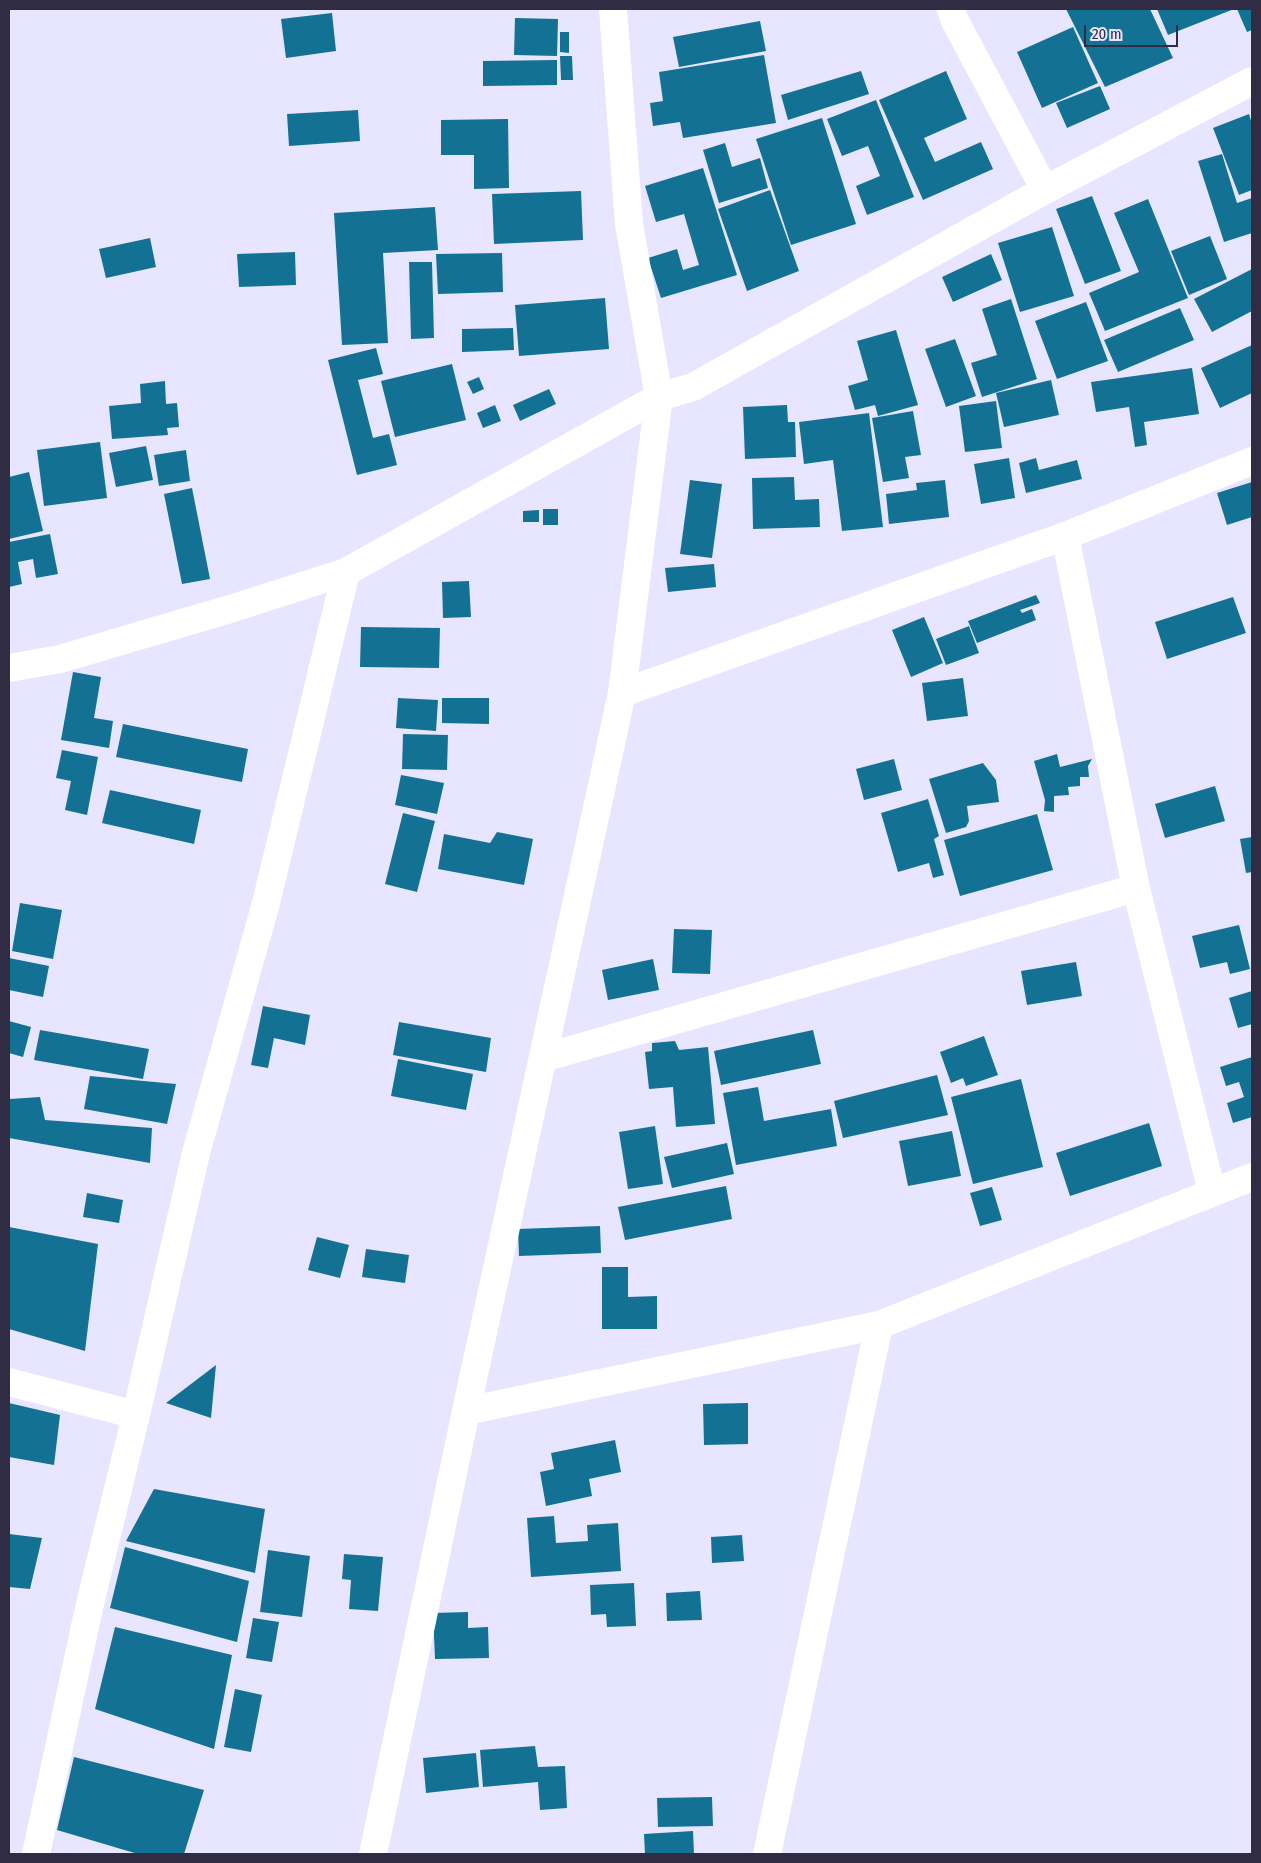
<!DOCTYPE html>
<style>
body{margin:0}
#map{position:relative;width:1261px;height:1863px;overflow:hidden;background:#e7e5ff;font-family:"Fira Sans Condensed",sans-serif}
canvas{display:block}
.frame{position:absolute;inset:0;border:10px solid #2f2c44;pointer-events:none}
.scale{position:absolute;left:1084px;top:25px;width:94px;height:22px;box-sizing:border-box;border:2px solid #2f2c44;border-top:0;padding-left:6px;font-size:15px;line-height:18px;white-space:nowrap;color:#2f2c44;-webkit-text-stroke:4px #e7e5ff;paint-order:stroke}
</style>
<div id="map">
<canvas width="1261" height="1863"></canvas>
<div class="frame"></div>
<div class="scale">20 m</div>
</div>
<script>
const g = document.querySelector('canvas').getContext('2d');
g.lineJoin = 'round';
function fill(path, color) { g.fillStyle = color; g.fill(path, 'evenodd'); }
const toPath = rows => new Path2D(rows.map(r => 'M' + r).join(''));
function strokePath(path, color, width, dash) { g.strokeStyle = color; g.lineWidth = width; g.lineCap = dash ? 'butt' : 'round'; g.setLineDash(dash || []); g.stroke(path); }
fill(toPath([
 [1066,9,1150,9,1173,58,1105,87],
 [1157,9,1234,9,1168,35],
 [1237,9,1252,9,1252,30,1247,32],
 [332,13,336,51,286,58,281,19],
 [515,18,558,19,557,56,514,55],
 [760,21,766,51,679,67,673,37],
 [1073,27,1098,83,1042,108,1017,52],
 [560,32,569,32,569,53,560,52],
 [764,55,776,123,683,138,680,122,653,126,650,103,663,101,659,72],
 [560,56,572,56,573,80,561,80],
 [557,60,557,85,483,86,483,61],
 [861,71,869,94,788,120,781,95],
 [946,71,967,119,924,138,935,162,981,142,993,169,923,200,879,100],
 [1100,86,1110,109,1067,128,1056,103],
 [876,100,914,197,867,215,856,186,880,176,868,146,842,156,827,119],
 [358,110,360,141,289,146,287,114],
 [1249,114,1252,124,1252,190,1239,195,1213,128],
 [822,118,856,224,791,245,756,139],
 [508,119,509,188,474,189,474,155,441,155,441,120],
 [725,143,732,167,760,158,768,188,719,203,703,150],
 [1222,154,1237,203,1252,198,1252,233,1224,242,1198,161],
 [703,168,737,275,661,298,648,258,677,249,683,270,699,265,684,214,656,222,645,186],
 [770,190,799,271,747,291,718,209],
 [581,191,583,240,494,244,492,194],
 [1092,196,1121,271,1085,284,1056,209],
 [1148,199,1188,298,1105,331,1089,293,1139,272,1114,213],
 [435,207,438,250,383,253,388,343,342,345,334,213],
 [1052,227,1074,296,1020,312,998,243],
 [1210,236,1227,279,1189,295,1171,251],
 [150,238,156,267,106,278,99,249],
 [295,252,296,285,239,287,237,254],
 [502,253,503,292,438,294,436,254],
 [991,254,1002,280,953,302,942,277],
 [409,262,432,262,434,338,411,339],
 [1252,269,1252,311,1212,332,1194,299],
 [605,298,609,349,519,356,515,305],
 [1011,299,1037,379,982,397,971,363,997,355,982,309],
 [1086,302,1108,361,1057,379,1035,321],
 [1180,308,1194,340,1118,372,1104,340],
 [513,328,514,350,462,352,462,329],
 [896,330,918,405,878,416,875,405,855,410,848,386,868,380,857,341],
 [955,339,976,396,946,407,925,349],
 [1252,345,1252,393,1220,408,1201,368],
 [376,348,383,374,358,380,373,438,389,434,397,465,357,475,328,360],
 [452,364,466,420,395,437,381,381],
 [1192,368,1199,414,1144,422,1147,445,1135,447,1129,407,1096,412,1091,382],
 [479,377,484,389,473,394,467,382],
 [1051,380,1059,415,1004,427,996,393],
 [165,381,166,404,177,403,179,427,167,428,168,435,112,439,109,406,141,403,140,384],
 [549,389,556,404,520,421,513,405],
 [996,401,1002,448,965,452,959,406],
 [495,405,501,421,483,428,477,413],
 [787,405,788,422,795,422,796,457,745,459,743,407],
 [913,411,921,455,905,457,909,478,883,482,872,418],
 [869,413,883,527,842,531,833,460,804,464,799,422],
 [100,442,107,498,44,506,37,450],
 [146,446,153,480,116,487,109,453],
 [186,450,190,481,159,486,154,455],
 [1009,458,1015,498,981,504,974,464],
 [1036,458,1039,470,1077,460,1082,479,1026,493,1019,463],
 [29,472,43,531,9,539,9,477],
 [794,477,795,500,819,499,820,527,753,529,752,478],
 [690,480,722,484,712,558,680,554],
 [945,480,949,517,889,524,886,494,917,490,916,483],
 [1252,482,1252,517,1227,525,1217,493],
 [192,488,210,579,182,584,164,494],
 [543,509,558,509,558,525,543,525],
 [539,510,539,522,523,522,523,511],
 [50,534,58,574,36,578,33,559,18,562,22,584,9,587,9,542],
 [714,564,716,587,668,592,665,568],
 [469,581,471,617,443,618,442,582],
 [1036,595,1040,603,1020,610,1022,613,1032,609,1036,620,977,643,968,621],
 [1233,597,1246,633,1167,659,1155,622],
 [924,617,943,663,911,677,892,630],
 [969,626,979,653,946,665,936,639],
 [361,627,440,628,439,668,360,667],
 [73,672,101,677,94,718,113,721,109,748,61,740],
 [963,678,968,716,927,721,922,683],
 [398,698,438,700,436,731,396,728],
 [442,698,489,698,489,724,442,723],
 [123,724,248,749,242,782,116,757],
 [403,734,448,735,447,770,402,769],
 [62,750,98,757,87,815,65,810,71,781,56,778],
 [1057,754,1060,767,1092,759,1088,766,1089,777,1080,777,1080,786,1068,787,1069,795,1054,796,1054,812,1044,811,1045,800,1034,761],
 [894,759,902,790,864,800,856,769],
 [983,763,996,780,999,802,967,806,969,821,966,827,946,833,929,779],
 [401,775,444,783,437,814,395,805],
 [1215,786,1225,821,1165,838,1155,804],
 [110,790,201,810,194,844,102,823],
 [928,799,939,836,934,839,944,875,933,878,929,863,898,872,881,813],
 [403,813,435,821,417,892,385,884],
 [1037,814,1053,870,960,896,944,840],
 [497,832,533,839,524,885,438,869,444,834,490,843],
 [1252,837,1252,872,1246,873,1240,839],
 [20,903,62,910,53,959,12,951],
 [1239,925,1250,969,1230,974,1227,962,1200,968,1192,936],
 [674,929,712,930,710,974,672,973],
 [9,958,49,966,43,997,9,990],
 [653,959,659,990,608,1000,602,970],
 [1076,962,1082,996,1027,1005,1021,971],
 [1252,991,1252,1024,1238,1028,1229,998],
 [263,1006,310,1015,305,1045,274,1038,268,1068,251,1065],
 [9,1021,31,1027,23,1057,9,1053],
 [399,1022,491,1038,486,1072,393,1055],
 [40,1030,149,1049,143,1079,34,1060],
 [813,1030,821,1064,721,1085,714,1051],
 [984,1036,998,1075,966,1086,963,1078,951,1083,940,1052],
 [675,1041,679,1050,708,1047,715,1124,676,1127,673,1087,649,1089,645,1052,652,1051,652,1043],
 [1252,1057,1252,1117,1233,1123,1227,1103,1244,1097,1239,1082,1226,1086,1220,1067],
 [398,1059,473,1074,466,1110,391,1096],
 [937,1075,948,1115,843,1138,834,1101],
 [90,1076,176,1084,167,1124,84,1109],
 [1021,1079,1043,1167,973,1184,951,1097],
 [758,1087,764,1121,831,1109,837,1146,736,1165,723,1093],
 [40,1097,45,1120,152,1128,150,1163,9,1138,10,1099],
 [1149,1123,1162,1166,1070,1196,1056,1153],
 [655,1126,663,1184,628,1189,619,1132],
 [952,1131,961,1176,908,1186,899,1141],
 [727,1143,734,1174,672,1188,664,1157],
 [726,1186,732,1219,625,1240,618,1207],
 [992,1187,1002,1220,980,1226,970,1193],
 [87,1193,123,1200,119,1223,83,1217],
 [600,1226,601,1253,519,1256,518,1229],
 [9,1227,98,1244,85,1351,9,1329],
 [317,1237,349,1245,340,1278,308,1270],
 [366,1249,409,1255,405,1283,362,1277],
 [602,1267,628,1267,628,1297,657,1296,657,1329,602,1329],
 [216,1365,211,1418,166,1403],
 [9,1403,60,1415,54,1465,9,1457],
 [748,1403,748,1444,704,1445,703,1404],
 [615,1440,621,1472,589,1479,592,1496,546,1506,540,1472,554,1469,551,1453],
 [154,1489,265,1509,255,1573,126,1541],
 [554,1516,556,1543,588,1541,587,1525,618,1523,621,1571,531,1577,527,1518],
 [9,1534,42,1538,30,1589,9,1587],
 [742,1535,744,1561,712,1563,711,1537],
 [125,1547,249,1581,237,1642,110,1608],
 [268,1550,310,1556,302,1617,260,1612],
 [344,1554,383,1557,378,1611,349,1609,351,1580,342,1579],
 [634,1583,636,1626,607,1627,606,1614,591,1615,590,1585],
 [700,1591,702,1620,667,1621,666,1593],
 [468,1612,468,1628,488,1627,489,1658,435,1659,433,1613],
 [253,1618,279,1622,272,1662,246,1658],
 [115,1627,232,1655,214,1749,95,1709],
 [235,1689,262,1695,251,1752,224,1747],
 [535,1746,538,1767,565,1766,567,1808,540,1810,538,1782,483,1787,480,1750],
 [476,1753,479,1787,426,1793,423,1758],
 [74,1757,204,1790,184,1854,138,1854,57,1830],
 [712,1797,713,1826,658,1827,657,1798],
 [693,1831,694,1854,645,1854,644,1834]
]), '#137294');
strokePath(toPath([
 [951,9,954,19,1045,190],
 [1065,536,1136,888,1212,1192],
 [9,668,60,659,230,609,346,572,659,397,693,387,1045,190,1252,81],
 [622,693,1065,536,1252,461],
 [543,1058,1136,888],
 [9,1382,136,1415],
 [466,1411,879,1325,1252,1177],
 [36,1854,89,1608,136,1415,196,1153,266,903,346,572],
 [373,1854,466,1411,622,693,659,397,629,224,613,9],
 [767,1854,879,1325]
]), '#fff', 28);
</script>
